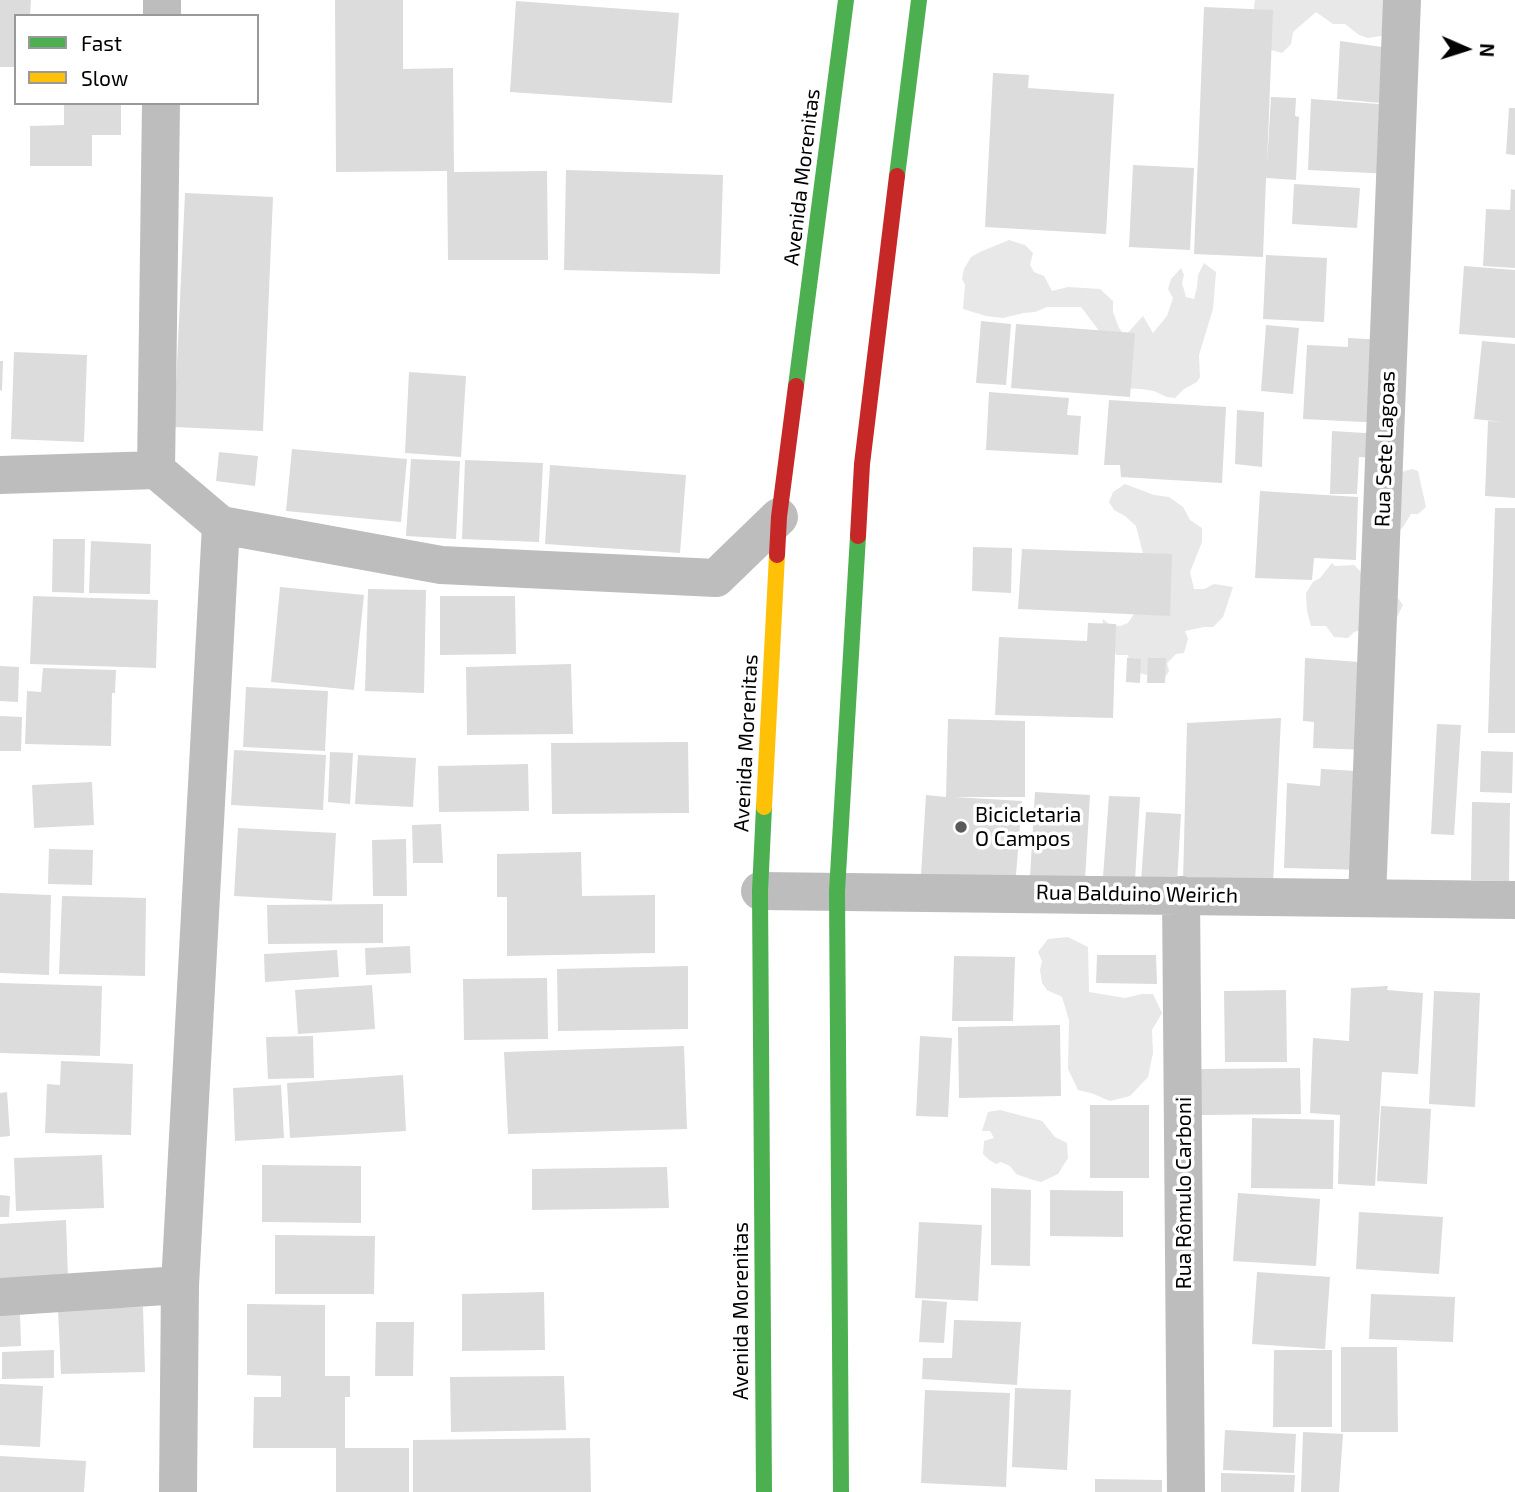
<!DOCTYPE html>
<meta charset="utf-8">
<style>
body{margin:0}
#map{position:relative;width:1515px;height:1492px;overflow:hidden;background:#fff;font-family:"Exo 2",sans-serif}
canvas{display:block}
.legend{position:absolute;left:14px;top:14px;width:245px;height:91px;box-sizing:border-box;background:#fff;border:2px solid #999;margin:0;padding:9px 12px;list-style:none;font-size:21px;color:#000}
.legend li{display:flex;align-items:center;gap:14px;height:35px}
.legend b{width:35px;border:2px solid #999}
.north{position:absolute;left:1431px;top:14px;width:70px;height:70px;-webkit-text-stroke:5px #fff;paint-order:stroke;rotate:93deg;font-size:19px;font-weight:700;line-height:28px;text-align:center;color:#000}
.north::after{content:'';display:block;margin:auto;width:24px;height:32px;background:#000;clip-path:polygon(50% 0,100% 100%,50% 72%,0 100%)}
</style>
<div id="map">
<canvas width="1515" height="1492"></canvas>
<ul class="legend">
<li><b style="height:9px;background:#4caf50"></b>Fast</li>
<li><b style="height:9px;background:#ffc107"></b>Slow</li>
</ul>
<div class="north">N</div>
</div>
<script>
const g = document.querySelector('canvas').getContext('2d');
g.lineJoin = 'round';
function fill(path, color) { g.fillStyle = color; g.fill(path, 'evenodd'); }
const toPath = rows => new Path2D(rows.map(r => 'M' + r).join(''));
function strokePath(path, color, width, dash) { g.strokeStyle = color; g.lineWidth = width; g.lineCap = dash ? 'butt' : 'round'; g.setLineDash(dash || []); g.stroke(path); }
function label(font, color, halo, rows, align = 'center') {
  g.font = font + ' "Exo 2",sans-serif'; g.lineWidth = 7; g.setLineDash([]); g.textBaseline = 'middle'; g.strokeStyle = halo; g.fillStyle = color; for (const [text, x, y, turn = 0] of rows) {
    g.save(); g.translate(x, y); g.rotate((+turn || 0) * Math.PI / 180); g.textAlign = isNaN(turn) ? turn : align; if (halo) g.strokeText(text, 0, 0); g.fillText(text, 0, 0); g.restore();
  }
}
fill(toPath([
 [1255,0,1383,0,1386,35,1368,38,1359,35,1345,24,1333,24,1316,12,1293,32,1291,44,1282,53,1260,47,1255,38,1254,5],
 [1009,240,1025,245,1033,253,1030,265,1034,272,1044,276,1052,291,1068,287,1100,289,1113,301,1113,312,1119,328,1125,336,1143,316,1153,333,1167,316,1173,298,1168,289,1171,279,1181,268,1184,275,1182,283,1186,297,1194,299,1197,287,1198,275,1204,263,1216,272,1213,309,1199,355,1200,377,1197,382,1184,389,1175,398,1167,397,1154,391,1142,389,1119,388,1100,332,1081,307,1047,307,1035,312,1024,313,1003,318,986,316,963,309,965,285,962,279,964,269,971,257,980,252],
 [1412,469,1418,471,1426,507,1418,514,1411,514,1403,527,1394,535,1401,472],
 [1125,484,1154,495,1169,497,1183,507,1190,520,1202,528,1202,542,1190,572,1194,589,1204,589,1214,584,1233,587,1223,617,1213,627,1204,627,1185,631,1188,639,1184,653,1176,654,1167,663,1169,671,1164,679,1131,671,1128,655,1116,655,1113,646,1101,636,1103,619,1110,625,1120,626,1128,623,1136,611,1143,568,1143,553,1136,526,1125,516,1114,510,1109,502,1113,492],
 [1332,563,1335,566,1354,565,1388,599,1398,598,1403,605,1395,621,1354,632,1348,638,1334,637,1326,626,1311,626,1307,611,1306,593,1313,582,1320,578],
 [1068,937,1088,947,1089,992,1125,998,1142,994,1153,994,1162,1013,1152,1030,1153,1053,1148,1077,1130,1096,1110,1101,1091,1093,1078,1090,1068,1069,1069,1020,1062,997,1047,990,1042,983,1040,970,1042,961,1038,952,1048,939],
 [1000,1110,1042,1121,1055,1137,1067,1143,1068,1158,1058,1174,1041,1182,1033,1180,1016,1174,1010,1166,1001,1162,996,1164,988,1159,983,1154,984,1141,994,1138,990,1131,982,1131,988,1112]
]), '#e8e8e8');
fill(toPath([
 [0,0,31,0,30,16,16,16,16,67,0,67],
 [335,0,403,0,403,69,453,68,454,172,547,171,548,260,448,260,447,171,336,172],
 [516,1,679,13,672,103,510,92],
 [1204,7,1273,10,1267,164,1271,97,1296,98,1295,116,1299,117,1296,180,1266,178,1263,257,1194,254],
 [1340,41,1382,47,1381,103,1337,99],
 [993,73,1029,75,1028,88,1114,94,1106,234,985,227],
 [1311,99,1392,105,1391,174,1308,170],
 [64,103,121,103,121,135,92,135,92,166,30,166,30,126,64,125],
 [1509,108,1515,108,1515,155,1506,154],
 [1133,165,1194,168,1190,250,1129,247],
 [566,170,723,175,720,274,564,270],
 [1294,184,1360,188,1357,228,1292,224],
 [1511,189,1515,190,1515,268,1483,266,1486,209,1510,210],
 [185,193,273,197,263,431,174,427],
 [1266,255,1327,258,1324,322,1263,319],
 [1464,266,1515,270,1515,338,1459,334],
 [981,321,1011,324,1006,385,976,383],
 [1016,324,1135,333,1130,397,1011,388],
 [1266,325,1299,328,1293,394,1261,391],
 [1348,338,1385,340,1383,423,1303,419,1307,345,1348,347],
 [1482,341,1515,344,1515,498,1485,496,1488,421,1504,422,1474,419],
 [14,352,87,355,84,442,11,439],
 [0,361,3,361,2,391,0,390],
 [409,372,466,376,461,457,405,453],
 [989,392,1069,398,1067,415,1081,416,1078,455,986,450],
 [1109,400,1226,407,1222,483,1121,477,1120,465,1104,465],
 [1237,410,1264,412,1262,467,1235,464],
 [1332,431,1381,434,1380,458,1359,457,1357,494,1330,494],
 [292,449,407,459,401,522,286,511],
 [219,452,258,456,255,486,216,481],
 [411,459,460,461,456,539,406,536],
 [465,460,543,463,539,542,462,539],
 [550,465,686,475,680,553,545,544],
 [1260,491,1358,497,1356,560,1314,558,1312,580,1255,578],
 [1495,508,1515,508,1515,733,1488,733],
 [53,539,85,539,84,593,52,592],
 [91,541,151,544,150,594,89,593],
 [973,547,1012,548,1011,593,972,591],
 [1022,549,1172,554,1170,616,1018,609],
 [280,587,364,595,354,690,271,682],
 [368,589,426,590,424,693,365,691],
 [33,596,158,600,156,668,30,664],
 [440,596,515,596,516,654,440,655],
 [1088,623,1116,624,1113,718,995,715,999,637,1087,641],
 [1127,658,1141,659,1140,683,1126,682],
 [1148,658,1166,658,1165,683,1147,683],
 [1305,658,1372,663,1368,750,1313,748,1314,722,1303,721],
 [571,664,573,734,467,735,466,667],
 [0,666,19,667,18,702,0,701],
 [43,668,116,670,115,693,112,693,111,746,25,744,27,691,41,692],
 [246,687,328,691,325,751,243,747],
 [0,716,22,717,21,751,0,751],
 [1281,718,1273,884,1183,882,1187,723],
 [948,719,1025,721,1025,797,954,797,1022,801,1016,875,921,875,926,795,946,797],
 [1437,724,1461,725,1454,835,1431,834],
 [688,742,689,813,552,814,551,743],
 [234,750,326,755,323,810,231,805],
 [1481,751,1513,752,1512,793,1480,792],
 [330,752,353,753,350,804,328,802],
 [358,755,416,758,413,807,355,804],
 [528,764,529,811,439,812,438,766],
 [1321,769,1357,771,1367,870,1284,868,1287,783,1320,786],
 [92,782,94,825,34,828,32,785],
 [1035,792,1090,795,1085,880,1030,877],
 [1109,796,1140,797,1135,880,1103,877],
 [1472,802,1510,803,1509,881,1471,880],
 [1146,812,1181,814,1177,883,1141,881],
 [441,824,443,863,413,863,412,825],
 [238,828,336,833,332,901,234,896],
 [406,839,407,896,373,896,372,840],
 [49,849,93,850,92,885,48,884],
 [581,852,582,896,655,895,655,953,507,956,507,897,497,897,497,854],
 [0,893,51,895,49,975,0,973],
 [62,896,146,898,145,976,59,974],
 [383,904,383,943,268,944,267,905],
 [410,946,411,973,366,975,365,948],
 [337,950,339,977,265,982,264,954],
 [1097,955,1156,955,1157,984,1096,983],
 [954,956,1015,957,1013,1021,952,1021],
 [688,966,688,1029,558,1031,557,969],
 [547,978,548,1039,464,1040,463,979],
 [0,983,102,986,100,1056,0,1053],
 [372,985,375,1029,298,1034,295,990],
 [1388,986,1387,990,1423,993,1418,1074,1382,1072,1375,1186,1338,1184,1340,1115,1310,1113,1313,1038,1349,1041,1351,988],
 [1286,990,1287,1062,1225,1062,1224,991],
 [1434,991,1480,993,1475,1107,1429,1104],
 [1060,1025,1061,1096,959,1098,958,1027],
 [313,1036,314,1078,268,1079,266,1037],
 [920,1036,952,1038,948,1117,916,1116],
 [684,1046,687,1129,508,1134,504,1052],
 [61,1061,133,1064,131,1135,45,1133,47,1084,60,1085],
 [1300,1068,1301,1114,1200,1115,1200,1069],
 [403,1075,406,1131,290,1138,287,1083],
 [281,1085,284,1138,235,1141,233,1088],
 [7,1092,10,1136,0,1137,0,1093],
 [1090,1105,1149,1105,1149,1178,1090,1178],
 [1381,1106,1431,1109,1427,1184,1377,1181],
 [1252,1118,1334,1120,1333,1189,1251,1188],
 [102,1155,104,1208,16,1211,14,1158],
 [262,1165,361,1166,361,1223,262,1222],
 [667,1167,669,1208,532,1210,532,1169],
 [991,1188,1031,1190,1030,1266,991,1265],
 [1050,1190,1123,1191,1123,1237,1050,1236],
 [1238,1193,1320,1199,1316,1266,1233,1261],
 [0,1195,10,1196,9,1217,0,1217],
 [1359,1212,1443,1217,1439,1274,1356,1269],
 [66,1220,68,1278,0,1281,0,1224],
 [919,1222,982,1225,978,1301,915,1298],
 [275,1235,375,1236,374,1294,275,1294],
 [1257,1272,1330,1277,1325,1349,1252,1344],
 [544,1292,545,1350,462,1351,462,1294],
 [1371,1294,1455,1297,1453,1342,1369,1339],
 [922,1300,947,1302,944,1343,919,1342],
 [247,1304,325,1305,325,1376,350,1376,350,1397,345,1397,345,1448,409,1448,409,1492,336,1492,336,1448,253,1448,254,1397,281,1397,281,1376,247,1375],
 [143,1307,145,1372,61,1374,58,1309],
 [0,1312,20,1312,21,1346,0,1347],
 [954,1320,1021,1322,1017,1385,922,1379,923,1358,952,1358],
 [376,1322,414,1322,413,1376,375,1376],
 [1341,1347,1397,1347,1398,1432,1341,1432],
 [54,1350,54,1378,2,1379,2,1352],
 [1274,1350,1332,1350,1332,1427,1273,1427],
 [564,1376,566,1430,451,1432,450,1377],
 [0,1384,43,1386,40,1447,0,1445],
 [1015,1388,1071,1390,1067,1470,1012,1467],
 [925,1390,1010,1393,1006,1487,921,1483],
 [1225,1430,1296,1434,1294,1473,1223,1470],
 [1303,1432,1343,1434,1339,1492,1301,1492],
 [590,1438,591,1492,413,1492,413,1440],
 [0,1456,86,1461,84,1492,0,1492],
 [1221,1473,1295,1475,1294,1492,1221,1492],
 [1095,1479,1162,1480,1162,1492,1095,1492]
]), '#dcdcdc');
strokePath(toPath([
 [162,16,162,0],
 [156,470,161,103],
 [0,475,156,470,221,525,441,565,716,578,779,517],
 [760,891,1515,900],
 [1181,895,1186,1492],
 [1367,898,1402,0],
 [0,1297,180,1285],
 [178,1492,180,1285,221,525]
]), '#bdbdbd', 38);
strokePath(toPath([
 [897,176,919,0],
 [796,386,846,0],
 [764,1492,760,891,764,807],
 [841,1492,837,891,858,536]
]), '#4caf50', 16);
strokePath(toPath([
 [764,807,777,555]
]), '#ffc107', 16);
strokePath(toPath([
 [858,536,862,464,897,176],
 [777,555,779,517,796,386]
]), '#c62828', 16);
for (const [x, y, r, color] of [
 [961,827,7,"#595959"]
]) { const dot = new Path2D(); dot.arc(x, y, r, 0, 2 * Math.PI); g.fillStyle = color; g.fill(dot); strokePath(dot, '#fff', 2.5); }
label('21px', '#000', '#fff', [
 ["Avenida Morenitas",802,177,-83],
 ["Rua Sete Lagoas",1385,449,-88],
 ["Avenida Morenitas",746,743,-87],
 ["Rua Balduino Weirich",1137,894,1],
 ["Rua Rômulo Carboni",1184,1193,-90],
 ["Avenida Morenitas",741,1311,-90]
]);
label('21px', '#000', '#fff', [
 ["Bicicletaria",975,815],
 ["O Campos",975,839]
], 'left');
</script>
